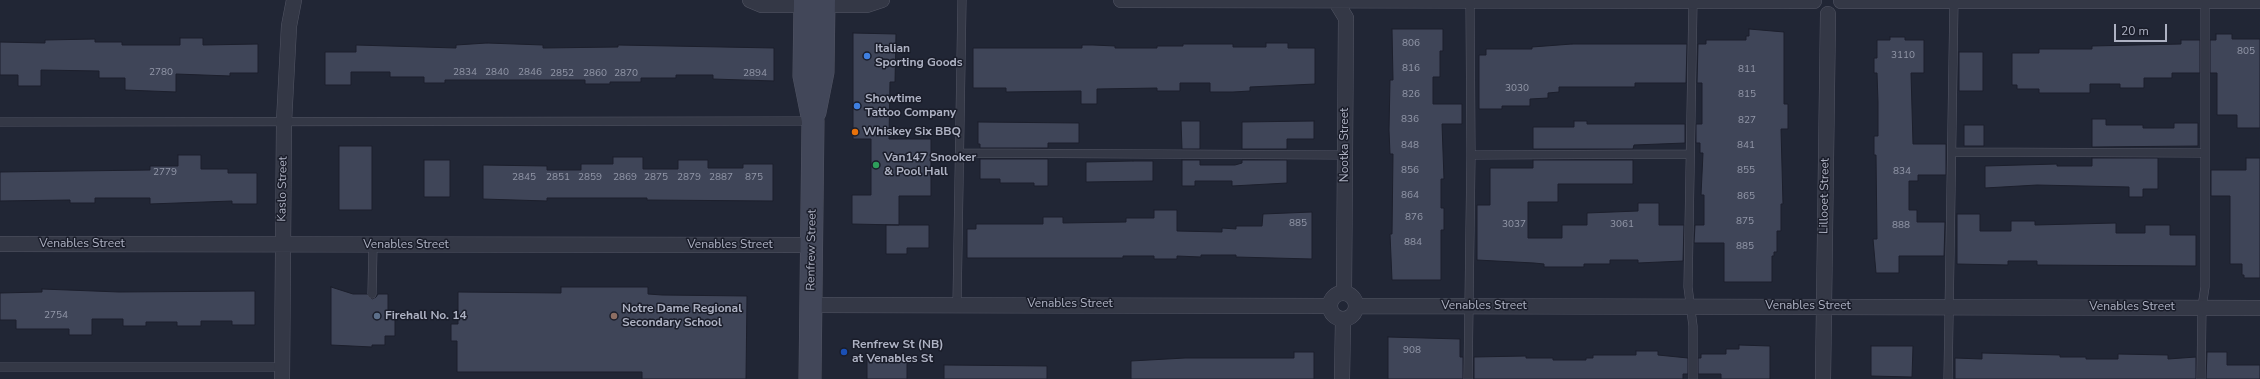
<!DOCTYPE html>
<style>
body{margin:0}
#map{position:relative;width:2260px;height:379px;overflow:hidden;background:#212635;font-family:"Nunito Sans",sans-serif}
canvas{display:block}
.scale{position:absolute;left:2114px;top:24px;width:53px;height:18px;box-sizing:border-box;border:2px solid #aeb2c3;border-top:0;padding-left:5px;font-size:12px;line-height:14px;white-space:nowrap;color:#aeb2c3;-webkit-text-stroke:3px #1a1d2a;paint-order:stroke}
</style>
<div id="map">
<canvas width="2260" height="379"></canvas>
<div class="scale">20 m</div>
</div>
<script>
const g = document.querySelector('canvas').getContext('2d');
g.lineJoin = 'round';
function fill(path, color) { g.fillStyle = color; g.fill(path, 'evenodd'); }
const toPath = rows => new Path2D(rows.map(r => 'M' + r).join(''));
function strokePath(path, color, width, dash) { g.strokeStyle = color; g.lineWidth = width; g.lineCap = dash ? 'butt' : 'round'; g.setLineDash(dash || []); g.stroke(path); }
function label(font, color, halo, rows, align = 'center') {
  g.font = font + ' "Nunito Sans",sans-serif'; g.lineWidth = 3; g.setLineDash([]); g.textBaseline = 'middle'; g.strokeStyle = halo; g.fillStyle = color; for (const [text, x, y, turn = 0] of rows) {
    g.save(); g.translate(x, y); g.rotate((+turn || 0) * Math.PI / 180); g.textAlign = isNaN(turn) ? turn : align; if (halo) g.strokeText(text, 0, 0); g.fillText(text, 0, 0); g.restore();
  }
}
const building = toPath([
 [1392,29,1443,29,1443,51,1440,51,1440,77,1433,77,1433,104,1462,104,1462,124,1442,124,1444,179,1441,179,1441,208,1444,208,1444,230,1441,230,1441,280,1392,280,1390,234,1392,234,1393,154,1390,154,1389,130,1390,80,1393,80,1392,29],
 [1749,29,1784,32,1784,104,1788,104,1788,129,1781,129,1783,204,1781,204,1781,231,1777,231,1777,252,1774,252,1774,256,1772,256,1772,282,1724,282,1724,243,1694,243,1695,225,1704,225,1704,195,1701,195,1703,153,1700,153,1700,143,1696,143,1696,124,1702,124,1702,83,1697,83,1698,44,1706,44,1706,40,1746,40,1746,36,1749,36,1749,29],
 [853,33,896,34,895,82,890,82,889,139,931,139,931,196,899,196,899,225,852,224,852,195,871,195,871,139,853,139,853,33],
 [2216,34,2232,34,2232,39,2260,39,2260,128,2237,128,2237,115,2217,115,2217,73,2210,73,2210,40,2216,40,2216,34],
 [1890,37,1905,37,1905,40,1924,40,1924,73,1911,73,1913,144,1946,144,1946,175,1918,175,1918,181,1909,181,1909,210,1917,210,1917,222,1945,222,1944,256,1899,256,1899,273,1876,273,1873,239,1877,239,1876,155,1874,155,1874,136,1878,136,1878,102,1877,73,1874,73,1874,58,1877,58,1877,40,1890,40,1890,37],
 [180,38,203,38,203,45,258,44,258,73,230,73,230,76,176,74,176,92,125,90,125,78,99,78,99,71,41,70,41,86,18,86,18,75,0,75,0,42,45,43,45,40,95,39,95,42,122,42,122,45,180,45,180,38],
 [2181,40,2200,40,2200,73,2172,73,2172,78,2144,78,2144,88,2120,88,2120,84,2090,84,2090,93,2039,93,2039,89,2017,89,2017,85,2012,85,2012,53,2039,53,2039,49,2092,49,2092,46,2181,44,2181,40],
 [487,43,543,45,543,48,618,47,618,45,774,48,774,81,713,79,713,75,676,75,676,78,641,78,641,82,610,82,610,84,585,84,585,80,445,80,445,83,424,83,424,77,390,77,390,72,351,72,351,85,325,85,325,52,356,52,356,45,456,48,456,45,487,43],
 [1266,43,1288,43,1288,48,1315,48,1315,84,1250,87,1250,91,1233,92,1210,92,1210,83,1180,83,1180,91,1157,91,1157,88,1097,89,1097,104,1081,104,1081,91,1006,92,1006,88,973,88,973,48,1082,48,1082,45,1093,45,1115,46,1115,48,1157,48,1157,46,1183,46,1183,44,1233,44,1233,47,1266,47,1266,43],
 [1572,44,1687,44,1686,83,1635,83,1635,87,1559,87,1559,92,1548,93,1548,98,1530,99,1530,106,1502,106,1502,109,1479,109,1479,55,1486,55,1486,49,1532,49,1532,47,1572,44],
 [1959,52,1983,52,1983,91,1959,91,1959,52],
 [2092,119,2106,119,2106,125,2143,125,2143,128,2174,128,2174,123,2198,123,2198,146,2092,147,2092,119],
 [1181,121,1200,121,1200,149,1182,149,1181,121],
 [1314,121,1314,139,1287,139,1287,149,1242,149,1242,122,1314,121],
 [1574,121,1587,121,1587,124,1685,124,1685,143,1634,145,1633,149,1533,149,1533,127,1574,127,1574,121],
 [978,122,1079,123,1079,143,1048,143,1048,148,980,148,980,144,978,144,978,122],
 [1964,125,1984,125,1984,146,1964,146,1964,125],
 [339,146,372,146,372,210,339,210,339,146],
 [178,155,201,155,201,169,228,169,228,173,257,173,257,204,232,204,232,201,150,204,150,198,95,198,95,203,70,203,70,200,0,201,0,172,150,170,150,166,178,166,178,155],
 [613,157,643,157,643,169,678,169,678,160,708,160,708,168,743,168,743,164,773,164,773,201,647,200,647,198,547,198,547,201,483,199,483,165,547,166,547,170,581,170,581,164,613,164,613,157],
 [2092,158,2158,158,2158,189,2143,189,2143,197,2129,197,2129,187,2037,185,1985,188,1985,166,2057,164,2057,166,2092,166,2092,158],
 [2246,158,2260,158,2260,278,2244,278,2244,275,2242,275,2242,264,2230,264,2230,196,2211,196,2211,170,2246,170,2246,158],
 [980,159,1048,159,1048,186,1034,186,1034,183,1000,183,1000,179,980,179,980,159],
 [424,160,450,160,450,197,424,197,424,160],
 [1182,160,1200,160,1200,165,1235,165,1242,163,1242,160,1287,160,1287,183,1232,186,1232,181,1195,181,1195,186,1182,186,1182,160],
 [1533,160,1633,160,1633,184,1558,184,1558,202,1528,202,1528,238,1562,238,1562,225,1587,225,1587,213,1638,211,1638,203,1659,203,1659,225,1684,225,1683,261,1638,263,1638,260,1610,260,1610,264,1584,264,1584,267,1544,267,1544,264,1534,263,1477,260,1477,205,1490,205,1490,168,1533,168,1533,160],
 [1133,161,1153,161,1153,181,1086,182,1086,162,1133,161],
 [1154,210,1177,210,1177,231,1222,232,1222,228,1236,229,1236,226,1262,226,1263,214,1312,212,1312,259,1236,257,1236,255,1201,255,1201,257,1177,256,1177,259,1154,259,1154,256,1123,256,1123,258,967,258,967,229,976,229,976,224,1043,224,1043,217,1063,217,1063,223,1126,222,1126,218,1154,218,1154,210],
 [1957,214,1980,214,1980,231,2011,231,2011,221,2035,221,2035,225,2116,223,2116,233,2145,233,2145,225,2170,225,2170,235,2196,235,2196,266,2037,265,2037,261,2008,261,2008,265,1957,264,1957,214],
 [886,225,929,225,929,248,907,248,907,254,886,254,886,225],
 [331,287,353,294,367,294,372,299,376,297,378,294,388,294,388,319,395,319,395,336,385,336,385,345,372,345,372,347,331,345,331,287],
 [561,287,648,287,648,294,662,295,747,296,746,379,642,379,642,372,457,372,457,341,451,341,451,324,458,324,458,292,561,293,561,287],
 [42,289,119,292,255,291,255,325,232,325,232,321,201,321,201,326,177,326,177,322,146,322,146,326,123,326,123,319,92,319,92,335,69,335,69,329,16,329,16,320,0,320,0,293,42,292,42,289],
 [1388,337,1460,339,1460,357,1463,357,1463,379,1388,379,1388,337],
 [1739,345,1770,346,1770,379,1721,379,1721,374,1698,374,1698,358,1701,358,1701,354,1726,354,1726,349,1739,349,1739,345],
 [1871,346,1913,346,1912,377,1871,376,1871,346],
 [1636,351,1658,351,1658,355,1688,358,1688,374,1683,374,1683,379,1474,379,1474,357,1526,356,1526,358,1553,358,1553,360,1586,360,1586,358,1593,358,1593,355,1636,355,1636,351],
 [1294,352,1314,352,1314,379,1131,379,1131,361,1185,358,1294,358,1294,352],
 [2207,352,2227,352,2227,365,2260,365,2260,379,2206,379,2207,352],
 [1982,353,2060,355,2060,357,2086,357,2086,359,2118,359,2118,354,2168,355,2168,359,2196,357,2196,379,1955,379,1955,358,1982,359,1982,353],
 [867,357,907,358,907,379,867,379,867,357],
 [944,365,1047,366,1047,379,944,379,944,365]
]);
fill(building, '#3f4558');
strokePath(building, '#1c1f2c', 1);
const lane = toPath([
 [0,122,811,121],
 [1952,152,2204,153],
 [960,153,1346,155],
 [1471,155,1690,154],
 [372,294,373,245],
 [957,304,962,0],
 [0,367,282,367],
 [1468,379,1471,155,1470,1],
 [1693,379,1693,326,1688,287,1693,1],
 [1948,379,1954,0],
 [2201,379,2202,307,2205,287,2205,1]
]);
const street = toPath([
 [750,0,762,5,804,5],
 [1121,0,1814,1],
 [1335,0,1346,18,1344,293],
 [1841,1,2260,1],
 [823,5,867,5,882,0],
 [0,244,812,245],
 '1330 306a13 13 0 1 1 26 0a13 13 0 1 1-26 0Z',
 [811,305,1330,306],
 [1357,306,2260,308],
 [282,379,284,122,289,26,294,0],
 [1342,379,1343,320],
 [1823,379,1828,14]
]);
const secondary = toPath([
 [805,0,804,76,813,121,810,379],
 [815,112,823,72,824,0]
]);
strokePath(lane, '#525564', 9);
strokePath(street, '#525564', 16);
strokePath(secondary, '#525564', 23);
strokePath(lane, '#343846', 8);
strokePath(street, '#343846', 15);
strokePath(secondary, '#424759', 22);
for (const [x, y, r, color] of [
 [867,56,4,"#3f7fe0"],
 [857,106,4,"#3f7fe0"],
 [855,132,4,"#e8710a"],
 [876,165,4,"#2e9e5b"],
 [377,316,4,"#5c6f8a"],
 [614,316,4,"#8d6e63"],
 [844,352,4,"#1a4fb4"]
]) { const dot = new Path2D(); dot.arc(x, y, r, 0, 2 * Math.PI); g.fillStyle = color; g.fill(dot); strokePath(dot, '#1a1d2a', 1.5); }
label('10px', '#9297a8', null, [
 ["806",1411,44],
 ["805",2246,52],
 ["3110",1903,56],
 ["816",1411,69],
 ["811",1747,70],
 ["2780",161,73],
 ["2834",465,73],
 ["2840",497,73],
 ["2846",530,73],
 ["2852",562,74],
 ["2860",595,74],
 ["2870",626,74],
 ["2894",755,74],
 ["3030",1517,89],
 ["826",1411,95],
 ["815",1747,95],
 ["836",1410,120],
 ["827",1747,121],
 ["848",1410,146],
 ["841",1746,146],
 ["856",1410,171],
 ["855",1746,171],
 ["834",1902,172],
 ["2779",165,173],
 ["2845",524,178],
 ["2851",558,178],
 ["2859",590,178],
 ["2869",625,178],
 ["2875",656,178],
 ["2879",689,178],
 ["2887",721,178],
 ["875",754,178],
 ["864",1410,196],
 ["865",1746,197],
 ["876",1414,218],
 ["875",1745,222],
 ["885",1298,224],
 ["3037",1514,225],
 ["3061",1622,225],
 ["888",1901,226],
 ["884",1413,243],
 ["885",1745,247],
 ["2754",56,316],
 ["908",1412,351]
]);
label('bold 12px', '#aeb2c3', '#1a1d2a', [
 ["Italian",875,49],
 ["Sporting Goods",875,63],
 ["Showtime",865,99],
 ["Tattoo Company",865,113],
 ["Whiskey Six BBQ",863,132],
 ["Van147 Snooker",884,158],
 ["& Pool Hall",884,172],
 ["Notre Dame Regional",622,309],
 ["Secondary School",622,323],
 ["Firehall No. 14",385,316],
 ["Renfrew St (NB)",852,345],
 ["at Venables St",852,359]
], 'left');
label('12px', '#aeb2c3', '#1a1d2a', [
 ["Nootka Street",1345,145,-90],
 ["Kaslo Street",283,189,-89],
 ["Lillooet Street",1825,196,-89],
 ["Venables Street",82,244],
 ["Venables Street",406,245],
 ["Venables Street",730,245],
 ["Renfrew Street",812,250,-89],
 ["Venables Street",1070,304],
 ["Venables Street",1484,306],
 ["Venables Street",1808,306],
 ["Venables Street",2132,307]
]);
</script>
